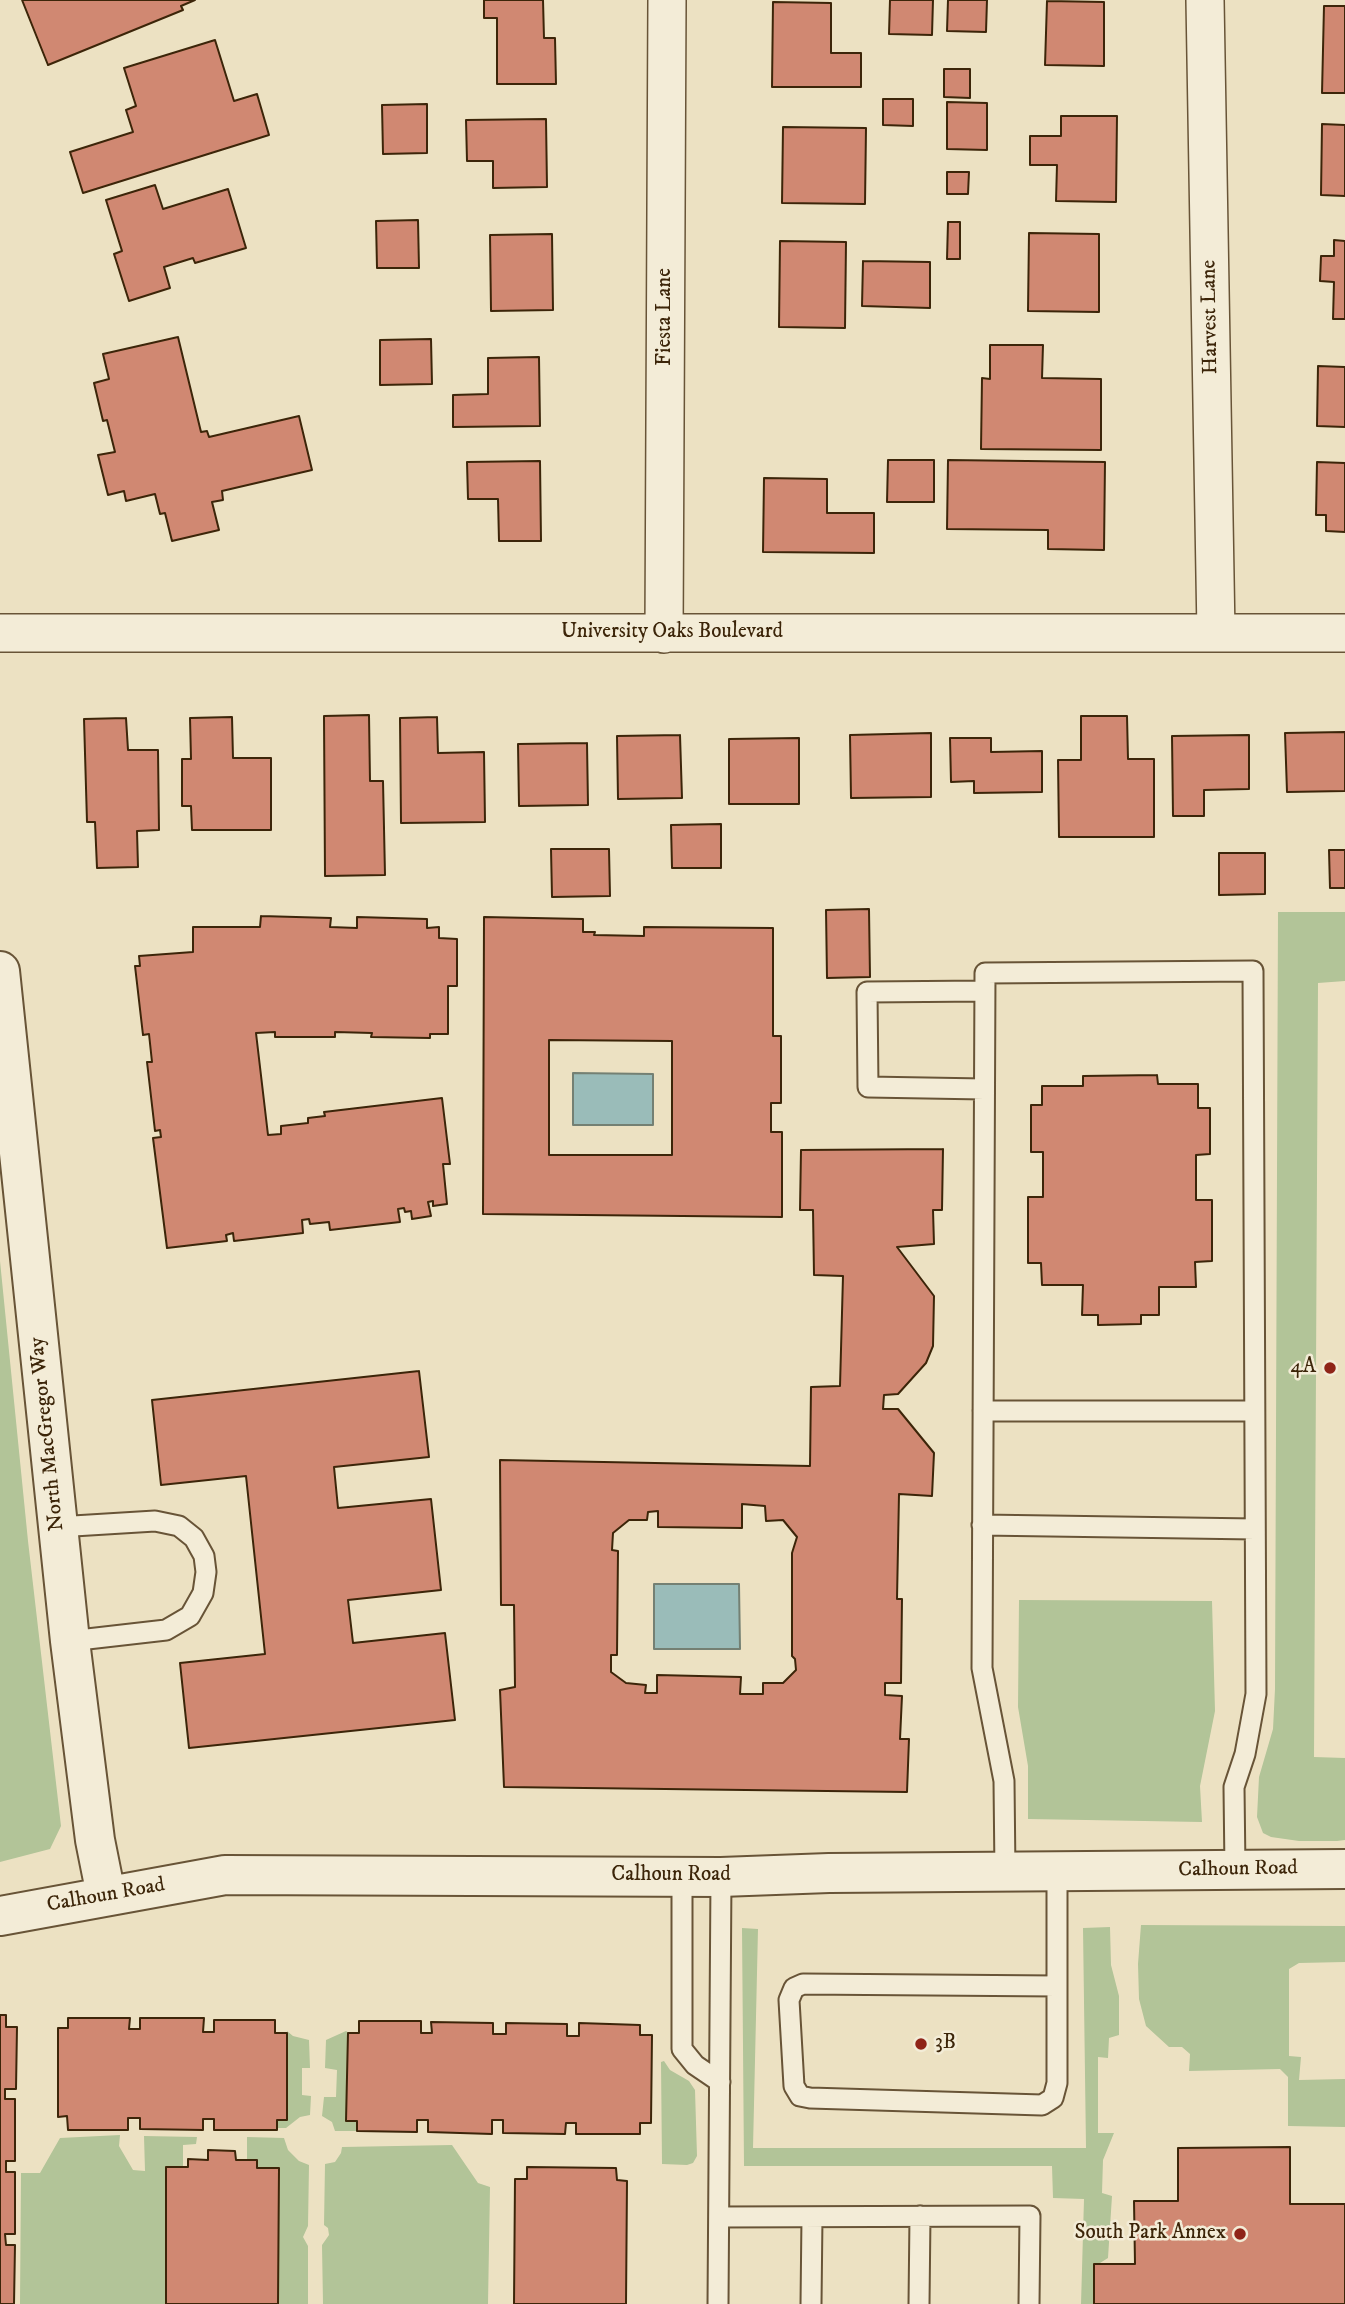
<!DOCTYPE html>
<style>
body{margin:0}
canvas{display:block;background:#ece1c2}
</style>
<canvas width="1345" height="2304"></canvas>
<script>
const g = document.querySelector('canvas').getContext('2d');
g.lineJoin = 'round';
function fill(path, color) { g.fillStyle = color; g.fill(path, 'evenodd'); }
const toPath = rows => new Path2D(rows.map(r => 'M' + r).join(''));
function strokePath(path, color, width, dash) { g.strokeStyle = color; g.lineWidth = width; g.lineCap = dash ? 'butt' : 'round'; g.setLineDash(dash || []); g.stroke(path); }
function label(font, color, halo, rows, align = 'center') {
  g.font = font + ' "IM FELL DW Pica",serif'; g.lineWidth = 5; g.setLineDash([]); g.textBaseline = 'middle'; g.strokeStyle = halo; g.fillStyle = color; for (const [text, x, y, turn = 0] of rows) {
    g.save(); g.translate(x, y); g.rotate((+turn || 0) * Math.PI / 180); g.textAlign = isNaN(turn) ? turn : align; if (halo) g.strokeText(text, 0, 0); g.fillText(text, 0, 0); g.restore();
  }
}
fill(toPath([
 [1278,912,1345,912,1345,981,1318,983,1314,1757,1345,1758,1345,1840,1337,1841,1299,1841,1271,1837,1263,1833,1257,1817,1259,1777,1273,1729,1275,1689],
 [0,1261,28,1541,61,1826,50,1849,0,1862],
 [1019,1600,1212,1601,1215,1711,1200,1786,1202,1822,1028,1819,1028,1766,1018,1707],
 [1141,1925,1345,1926,1345,1962,1299,1963,1289,1969,1289,2056,1301,2057,1299,2080,1345,2079,1345,2127,1288,2126,1288,2077,1280,2069,1189,2071,1190,2054,1182,2047,1169,2047,1146,2026,1139,1999,1138,1964],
 [1110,1927,1111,1965,1119,1996,1119,2035,1109,2038,1108,2058,1098,2057,1098,2133,1114,2133,1103,2160,1102,2193,1112,2196,1108,2258,1100,2263,1099,2304,1081,2304,1084,2199,1053,2198,1052,2166,744,2166,742,1928,758,1929,753,2148,1086,2148,1083,1928],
 [287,2031,293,2036,309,2040,310,2068,302,2068,302,2095,311,2096,310,2115,300,2117,286,2128,277,2128,277,2119,286,2119],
 [346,2031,349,2033,347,2121,358,2121,358,2131,335,2131,332,2122,322,2116,324,2097,336,2097,337,2070,325,2068,326,2040],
 [664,2061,670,2070,689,2081,695,2090,697,2156,693,2163,687,2165,662,2164,661,2062],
 [120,2135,119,2146,133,2170,145,2171,144,2136,197,2137,196,2144,183,2145,183,2167,166,2167,166,2304,20,2304,21,2173,40,2173,60,2138],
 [247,2137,284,2138,288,2150,299,2161,309,2165,308,2226,303,2237,308,2246,308,2304,275,2304,247,2168],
 [452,2145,478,2183,490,2187,488,2304,323,2304,322,2245,329,2235,328,2228,324,2225,325,2164,335,2162,341,2153,342,2147]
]), '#b2c498');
const water = toPath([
 [573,1073,653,1074,653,1125,573,1125,573,1073],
 [654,1584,739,1584,740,1649,654,1649,654,1584]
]);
fill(water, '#9abcb9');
strokePath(water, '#748073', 2);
const building = toPath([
 [22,0,195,0,181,6,183,10,48,65,22,0],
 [484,0,543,0,544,38,555,38,556,84,497,84,497,18,484,18,484,0],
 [890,0,933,0,932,35,889,34,890,0],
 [948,0,987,0,986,32,947,31,948,0],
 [1047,1,1104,2,1104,66,1045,65,1047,1],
 [773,2,831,3,831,53,861,53,861,87,772,87,773,2],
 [1324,6,1345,6,1345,93,1322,93,1324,6],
 [215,40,234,101,257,94,269,135,83,193,70,152,133,132,126,110,136,106,124,68,215,40],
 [944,69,970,69,970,98,944,97,944,69],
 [883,99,913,99,913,126,883,125,883,99],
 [947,102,987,103,987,150,947,149,947,102],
 [427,104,427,153,383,154,382,105,427,104],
 [1061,116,1117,116,1116,202,1056,201,1057,165,1030,165,1030,136,1061,136,1061,116],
 [546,119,547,187,493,188,493,161,467,161,466,120,546,119],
 [1322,124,1345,125,1345,196,1321,195,1322,124],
 [783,127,866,128,865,204,782,203,783,127],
 [947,172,969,172,968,194,947,194,947,172],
 [155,185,163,209,228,189,246,248,195,263,193,258,164,267,170,288,129,301,114,254,122,251,106,200,155,185],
 [418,220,419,268,377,268,376,221,418,220],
 [948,222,960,222,960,259,947,259,948,222],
 [1029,233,1099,234,1099,312,1028,311,1029,233],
 [552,234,553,310,491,311,490,235,552,234],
 [1334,240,1345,241,1345,319,1333,319,1334,282,1320,281,1321,256,1334,256,1334,240],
 [780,241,846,242,845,328,779,327,780,241],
 [863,261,930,262,930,308,862,306,863,261],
 [178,337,201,432,207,431,209,437,299,416,312,470,222,491,223,500,212,502,219,530,172,541,165,513,160,514,155,494,126,501,124,491,108,495,98,455,115,452,107,420,103,421,94,383,109,379,103,354,178,337],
 [431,339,432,384,380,385,380,340,431,339],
 [990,345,1043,345,1042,378,1101,379,1101,450,981,449,982,378,990,379,990,345],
 [539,357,540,426,453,427,453,395,488,394,488,358,539,357],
 [1318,366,1345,367,1345,427,1317,426,1318,366],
 [888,460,934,460,934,502,887,502,888,460],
 [948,460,1105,462,1104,550,1048,549,1048,530,947,529,948,460],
 [540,461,541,541,499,541,498,499,468,499,467,462,540,461],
 [1317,462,1345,463,1345,532,1326,531,1326,515,1316,515,1317,462],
 [764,478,827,479,827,513,874,513,874,553,763,552,764,478],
 [369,715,370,781,383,781,385,875,325,876,324,716,369,715],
 [1081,716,1127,716,1128,759,1154,759,1154,837,1059,837,1058,760,1081,760,1081,716],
 [232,717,233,758,271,758,271,830,192,830,191,806,182,806,182,759,191,759,190,718,232,717],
 [437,717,438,753,484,752,485,822,401,823,400,718,437,717],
 [126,718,128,750,158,750,159,830,137,831,138,867,97,868,95,822,87,822,84,719,126,718],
 [1345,732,1345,791,1287,792,1285,733,1345,732],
 [931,733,931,797,851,798,850,735,931,733],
 [680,735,682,798,618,799,617,736,680,735],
 [1249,735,1249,789,1204,790,1204,816,1173,816,1172,736,1249,735],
 [799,738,799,804,729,804,729,739,799,738],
 [950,738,991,738,991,752,1042,751,1042,792,974,793,974,781,951,782,950,738],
 [587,743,588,805,519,806,518,744,587,743],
 [721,824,721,868,672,868,671,825,721,824],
 [551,849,609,849,610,896,552,897,551,849],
 [1329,850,1345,850,1345,888,1330,888,1329,850],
 [1219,853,1265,853,1265,894,1219,895,1219,853],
 [869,909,870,977,827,978,826,910,869,909],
 [261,916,331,918,330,927,357,928,357,917,427,919,427,928,439,927,439,938,457,939,457,986,448,986,448,1034,430,1034,430,1038,371,1037,372,1033,335,1032,335,1037,275,1037,275,1032,256,1033,268,1135,281,1134,281,1126,308,1123,308,1118,325,1116,324,1112,442,1098,450,1164,443,1164,447,1204,433,1206,433,1201,428,1202,431,1216,412,1219,411,1211,405,1212,404,1208,398,1209,400,1222,330,1230,329,1222,310,1224,309,1219,302,1220,303,1233,234,1241,233,1233,226,1235,227,1241,167,1248,153,1138,161,1137,160,1130,155,1131,147,1062,152,1062,149,1034,143,1035,135,966,140,966,139,956,193,952,193,927,260,927,261,916],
 [484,917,583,919,583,932,595,932,594,935,644,936,644,927,773,928,773,1036,781,1036,781,1103,771,1103,771,1132,782,1132,782,1217,483,1214,484,917],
 [549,1040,672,1041,672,1155,549,1155,549,1040],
 [1157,1075,1158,1084,1198,1084,1198,1108,1210,1108,1210,1154,1196,1155,1196,1200,1212,1200,1212,1261,1195,1262,1196,1287,1159,1287,1159,1315,1141,1315,1141,1324,1098,1325,1098,1315,1082,1315,1083,1285,1042,1285,1041,1263,1028,1263,1028,1197,1043,1197,1043,1152,1031,1152,1031,1105,1042,1105,1042,1086,1083,1086,1083,1076,1157,1075],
 [943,1149,942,1210,933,1210,934,1244,897,1247,934,1296,933,1346,926,1363,898,1394,884,1395,883,1409,898,1409,934,1453,932,1496,899,1494,897,1599,902,1599,901,1683,885,1683,885,1695,902,1696,900,1739,909,1739,907,1792,504,1787,500,1690,515,1687,514,1605,501,1605,500,1460,810,1466,811,1387,840,1386,843,1276,814,1275,813,1210,800,1210,801,1150,943,1149],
 [742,1504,765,1506,766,1521,783,1520,797,1537,792,1553,792,1656,795,1659,796,1670,783,1683,763,1683,763,1694,740,1694,741,1677,657,1675,657,1693,645,1693,646,1685,626,1683,611,1672,611,1655,617,1655,618,1551,612,1550,613,1533,629,1520,647,1520,648,1512,658,1511,658,1527,742,1528,742,1504],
 [419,1371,429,1457,334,1467,338,1508,431,1499,441,1590,348,1600,353,1643,445,1633,455,1720,189,1748,180,1663,265,1654,246,1476,161,1485,152,1400,419,1371],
 [0,2015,6,2015,6,2027,17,2027,16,2089,5,2089,5,2099,15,2099,15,2161,6,2161,6,2172,15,2172,15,2234,5,2234,6,2245,15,2245,14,2304,0,2304,0,2015],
 [68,2018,130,2018,129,2029,140,2029,140,2018,204,2018,203,2032,214,2032,214,2020,275,2020,275,2033,287,2033,287,2120,277,2120,277,2130,214,2130,214,2119,203,2119,203,2130,140,2129,140,2118,128,2118,128,2130,68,2130,67,2116,58,2117,58,2028,68,2028,68,2018],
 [359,2021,421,2021,421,2033,432,2033,431,2022,493,2023,493,2034,506,2034,506,2023,567,2024,567,2036,579,2036,579,2023,640,2025,640,2035,652,2035,651,2123,640,2123,640,2134,576,2134,576,2123,566,2123,565,2134,503,2133,503,2120,492,2120,492,2134,428,2132,428,2120,417,2120,417,2132,357,2131,357,2121,346,2121,348,2033,359,2033,359,2021],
 [1290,2147,1290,2204,1345,2204,1345,2304,1094,2304,1094,2264,1135,2264,1134,2201,1178,2201,1178,2148,1290,2147],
 [208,2150,235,2151,236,2160,257,2160,257,2168,279,2168,278,2304,166,2304,166,2167,188,2167,188,2159,208,2160,208,2150],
 [527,2167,616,2168,617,2180,627,2181,626,2304,514,2304,515,2179,527,2179,527,2167]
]);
fill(building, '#d08872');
strokePath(building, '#3c2509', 2);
const service = toPath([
 [984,1089,868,1087,867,992,984,991],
 [983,1411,1254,1411],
 [982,1525,1255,1529],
 [57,1527,155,1521,179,1526,194,1538,204,1556,206,1572,203,1593,190,1616,166,1630,70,1641],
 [1057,1872,1057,2083,1053,2098,1042,2105,810,2098,800,2096,794,2086,789,2000,794,1988,803,1984,1057,1986],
 [1005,1873,1004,1781,982,1668,985,973,1253,971,1256,1694,1245,1754,1234,1787,1235,1870],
 [682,1877,682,2049,695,2065,720,2082],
 [720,2217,1030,2216,1029,2304],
 [718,2304,721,1877],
 [811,2304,812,2217],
 [919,2304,920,2216]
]);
const minor = toPath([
 [1205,0,1216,633],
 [0,633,1345,633],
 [664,634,667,0]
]);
const tertiary = toPath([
 [0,971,70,1641,95,1840,106,1895],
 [0,1916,225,1875,721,1877,829,1873,1345,1869]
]);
strokePath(service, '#685437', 23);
strokePath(minor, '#685437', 40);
strokePath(tertiary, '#685437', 42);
strokePath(service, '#f3ecd7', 19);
strokePath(minor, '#f3ecd7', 37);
strokePath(tertiary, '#f3ecd7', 38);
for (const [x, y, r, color] of [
 [1330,1368,7,"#8f2418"],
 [921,2044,7,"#8f2418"],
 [1240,2234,7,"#8f2418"]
]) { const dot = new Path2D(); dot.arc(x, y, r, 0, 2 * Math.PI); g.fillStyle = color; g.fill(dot); strokePath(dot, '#f3ecd7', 2.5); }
label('21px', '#3c2509', '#f3ecd7', [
 ["Fiesta Lane",666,317,-90],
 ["Harvest Lane",1211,317,-91],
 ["University Oaks Boulevard",672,633],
 ["North MacGregor Way",48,1434,-96],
 ["Calhoun Road",1238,1870,-1],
 ["Calhoun Road",671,1876],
 ["Calhoun Road",106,1896,-10]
]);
label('21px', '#3c2509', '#f3ecd7', [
 ["4A",1316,1368],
 ["3B",935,2044,"left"],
 ["South Park Annex",1226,2234]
], 'right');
</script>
